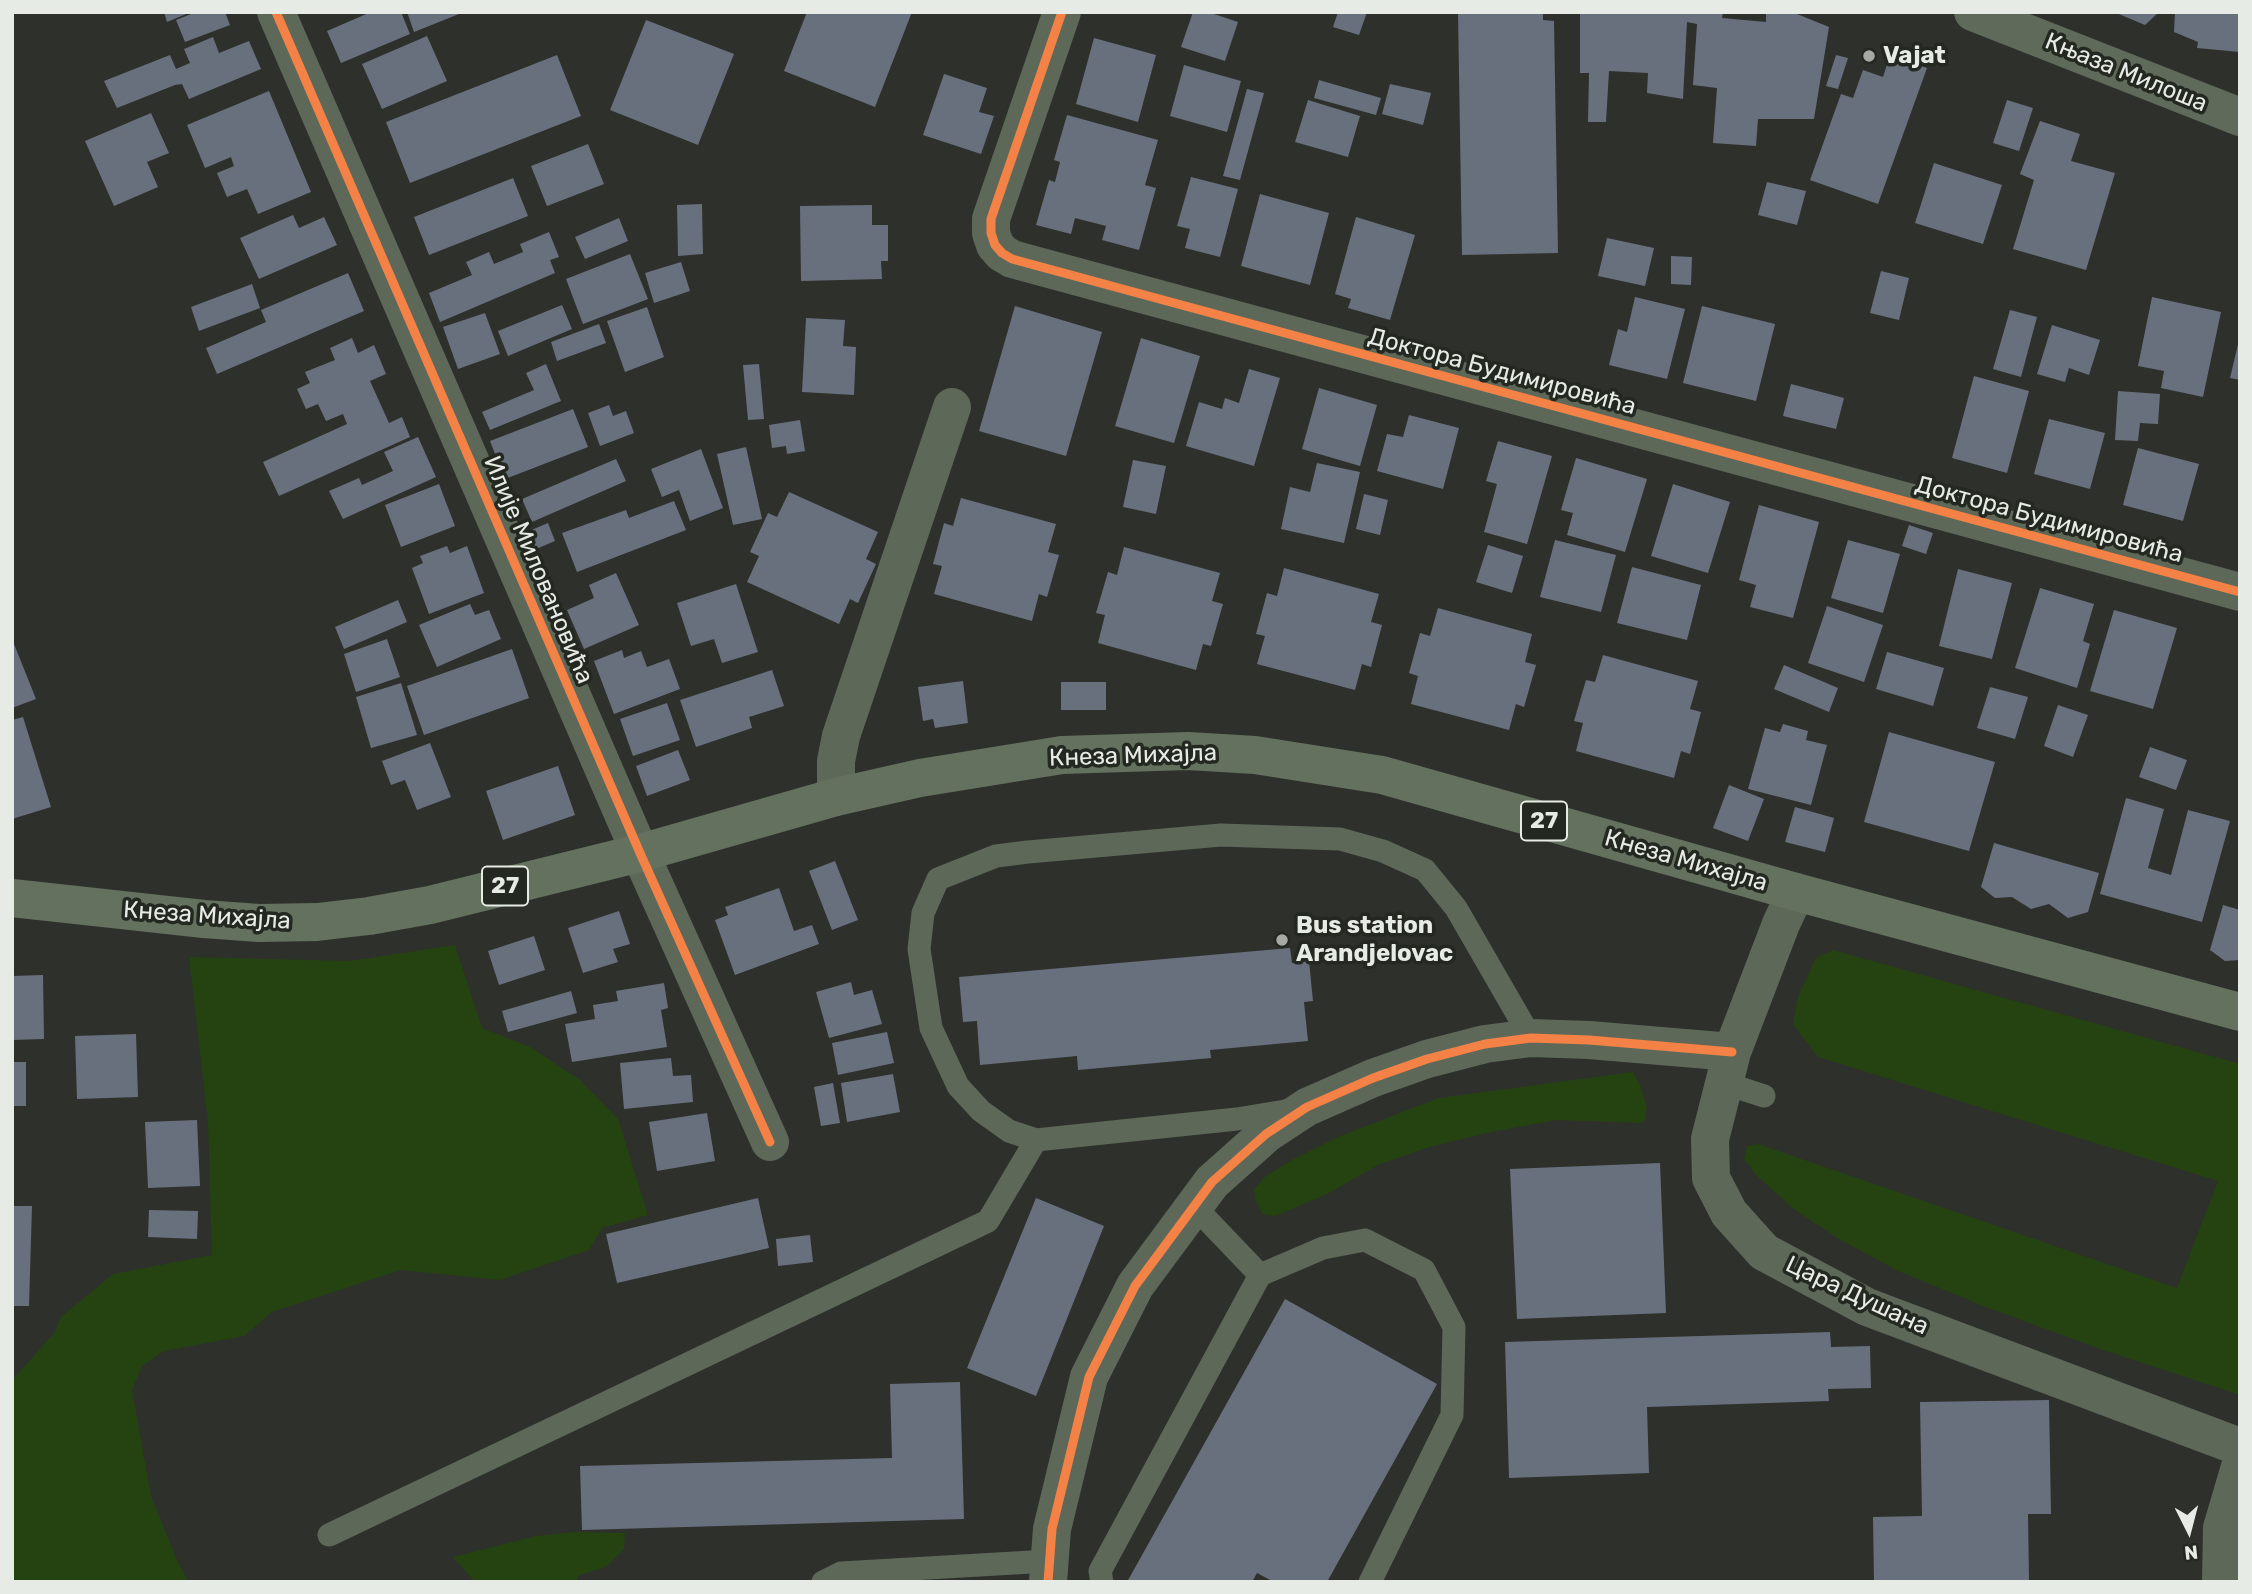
<!DOCTYPE html>
<meta charset="utf-8">
<style>
body{margin:0}
#map{position:relative;width:2252px;height:1594px;overflow:hidden;background:#2e302c;font-family:Rubik,sans-serif}
canvas{display:block}
.frame{position:absolute;inset:0;border:14px solid #e7ebe5;pointer-events:none}
.north{position:absolute;left:2154px;top:1496px;width:70px;height:70px;-webkit-text-stroke:5px #232820;paint-order:stroke;rotate:174deg;font-size:19px;font-weight:700;line-height:28px;text-align:center;color:#e7ebe5}
.north::after{content:'';display:block;margin:auto;width:24px;height:32px;background:#e7ebe5;clip-path:polygon(50% 0,100% 100%,50% 72%,0 100%)}
</style>
<div id="map">
<canvas width="2252" height="1594"></canvas>
<div class="frame"></div>
<div class="north">N</div>
</div>
<script>
const g = document.querySelector('canvas').getContext('2d');
g.lineJoin = 'round';
function fill(path, color) { g.fillStyle = color; g.fill(path, 'evenodd'); }
const toPath = rows => new Path2D(rows.map(r => 'M' + r).join(''));
function strokePath(path, color, width, dash) { g.strokeStyle = color; g.lineWidth = width; g.lineCap = dash ? 'butt' : 'round'; g.setLineDash(dash || []); g.stroke(path); }
function label(font, color, halo, rows, align = 'center') {
  g.font = font + ' Rubik,sans-serif'; g.lineWidth = 7; g.setLineDash([]); g.textBaseline = 'middle'; g.strokeStyle = halo; g.fillStyle = color; for (const [text, x, y, turn = 0] of rows) {
    g.save(); g.translate(x, y); g.rotate((+turn || 0) * Math.PI / 180); g.textAlign = isNaN(turn) ? turn : align; if (halo) g.strokeText(text, 0, 0); g.fillText(text, 0, 0); g.restore();
  }
}
fill(toPath([
 [455,945,482,1028,530,1047,580,1080,618,1119,648,1215,602,1228,589,1250,500,1280,401,1270,272,1312,244,1336,164,1351,142,1366,132,1390,151,1496,177,1560,188,1582,12,1582,12,1380,55,1332,61,1317,113,1274,212,1255,208,1121,189,957,350,961],
 [1833,950,2240,1064,2240,1395,2100,1349,1986,1307,1898,1271,1839,1239,1795,1210,1758,1177,1744,1159,1747,1146,1758,1144,2177,1288,2218,1181,1818,1057,1793,1024,1798,997,1816,958],
 [1633,1072,1641,1087,1647,1108,1645,1120,1640,1123,1556,1120,1491,1132,1429,1147,1378,1165,1327,1194,1275,1216,1262,1214,1256,1201,1254,1189,1265,1177,1290,1161,1340,1136,1439,1098],
 [575,1532,625,1533,624,1549,606,1567,577,1576,577,1582,475,1582,453,1557,536,1536]
]), '#254311');
fill(toPath([
 [164,12,191,12,167,22],
 [196,12,225,12,230,25,185,42,176,20],
 [371,12,401,12,410,34,341,63,327,31],
 [407,12,464,12,414,32],
 [807,12,912,12,875,107,784,71],
 [1193,12,1208,12,1238,22,1225,61,1181,47],
 [1338,12,1367,12,1359,35,1333,27],
 [1458,12,1543,12,1543,20,1554,21,1558,253,1462,255],
 [1580,12,1723,12,1722,18,1766,22,1766,12,1792,12,1829,27,1814,119,1758,119,1756,146,1713,143,1717,88,1693,85,1697,24,1687,22,1683,99,1647,93,1648,73,1609,71,1606,122,1588,122,1589,73,1580,73],
 [2114,12,2159,12,2145,25],
 [2175,12,2240,12,2240,52,2197,48,2198,42,2174,32],
 [646,20,734,54,698,145,610,110],
 [427,36,447,81,382,109,362,64],
 [213,37,219,53,249,41,261,69,189,99,182,84,175,85,117,108,104,81,170,55,176,69,190,63,184,49],
 [1094,38,1156,55,1138,122,1076,104],
 [557,55,581,116,410,183,386,122],
 [1836,55,1848,58,1838,89,1826,86],
 [1890,55,1927,68,1878,204,1810,180,1841,94,1853,98,1863,70,1883,77],
 [1184,65,1241,81,1227,132,1170,116],
 [944,74,987,88,979,112,994,116,981,154,923,135],
 [1319,80,1381,98,1376,115,1314,98],
 [1390,84,1431,93,1423,125,1382,114],
 [1247,89,1264,93,1240,180,1223,176],
 [269,91,311,192,258,214,247,189,227,197,217,173,234,166,231,157,205,168,187,125],
 [1308,100,1360,116,1348,157,1295,142],
 [2007,100,2033,108,2019,151,1993,143],
 [151,113,169,153,147,162,158,187,114,206,85,141],
 [1067,115,1158,140,1145,185,1156,188,1139,250,1102,240,1106,226,1075,218,1071,234,1036,225,1049,180,1055,182,1060,162,1054,160],
 [2040,121,2080,134,2071,161,2115,173,2086,270,2013,249,2034,180,2020,174],
 [588,144,604,184,547,206,531,166],
 [1934,163,2002,185,1983,244,1915,223],
 [1191,177,1238,189,1220,257,1185,248,1190,229,1177,226],
 [513,178,528,216,429,255,414,217],
 [1767,182,1806,191,1797,225,1758,215],
 [1260,194,1329,213,1310,285,1241,266],
 [702,204,703,254,678,256,677,205],
 [872,205,872,225,888,225,888,261,881,261,882,279,801,281,800,206],
 [293,215,299,228,324,217,337,245,259,279,240,238],
 [1356,217,1415,235,1390,320,1348,308,1351,299,1335,294],
 [619,218,628,241,585,259,575,237],
 [549,232,559,257,550,260,555,273,440,322,429,293,472,275,466,262,489,252,494,264,523,252,520,244],
 [1607,238,1654,248,1645,286,1598,276],
 [630,254,648,299,583,324,566,279],
 [1671,256,1692,257,1691,285,1671,284],
 [681,262,690,291,654,303,645,273],
 [1881,271,1909,278,1899,320,1870,313],
 [348,273,364,311,217,374,206,348,266,322,261,310],
 [252,284,260,308,199,331,191,307],
 [1635,297,1685,309,1667,379,1609,365,1618,329,1627,332],
 [2152,297,2221,312,2203,397,2161,388,2164,371,2138,366],
 [562,305,572,329,508,356,498,331],
 [1015,306,1102,332,1066,456,979,431],
 [1702,306,1775,324,1756,401,1683,383],
 [647,307,664,357,625,372,607,321],
 [2010,310,2037,317,2021,377,1993,369],
 [485,313,500,354,458,369,443,327],
 [806,318,845,320,843,346,856,347,854,395,802,392],
 [599,324,606,343,557,361,551,342],
 [2052,325,2100,340,2089,375,2069,368,2065,382,2037,374],
 [352,338,358,353,374,345,386,374,370,381,389,423,402,417,410,437,279,496,263,462,347,424,343,414,326,421,318,404,306,409,297,389,310,383,305,372,335,360,330,348],
 [1141,338,1200,356,1174,443,1115,426],
 [2239,340,2240,340,2240,380,2230,378],
 [546,364,561,401,490,430,482,412,534,390,526,373],
 [759,364,764,419,748,420,743,365],
 [1249,369,1280,378,1254,466,1186,446,1199,402,1222,409,1225,398,1239,403],
 [1974,376,2029,391,2007,473,1952,458],
 [1791,384,1844,398,1836,429,1783,416],
 [1319,388,1377,405,1360,466,1302,449],
 [2118,391,2160,394,2158,424,2140,423,2138,441,2115,440],
 [609,405,613,416,626,411,634,433,600,446,588,413],
 [573,409,588,447,505,479,490,441],
 [1409,415,1459,428,1443,489,1377,471,1387,434,1403,437],
 [2049,419,2105,433,2090,489,2034,474],
 [800,420,805,451,787,454,786,446,772,448,769,425],
 [418,437,436,477,343,519,329,491,359,478,362,485,393,471,384,452],
 [1498,441,1552,456,1527,544,1484,532,1497,484,1486,481],
 [746,447,762,519,733,525,717,454],
 [2138,448,2199,464,2183,521,2123,505],
 [701,449,723,508,690,521,679,490,662,497,651,469],
 [1576,458,1647,479,1625,552,1567,535,1573,513,1561,510],
 [616,459,626,481,532,522,522,499],
 [1133,460,1166,466,1156,514,1123,507],
 [1317,463,1360,472,1344,543,1281,529,1290,487,1310,492],
 [439,484,455,526,401,547,385,505],
 [1673,484,1730,502,1708,573,1651,556],
 [789,492,878,532,866,559,876,564,858,603,850,599,839,624,747,582,759,556,750,552,768,513,777,517],
 [1364,494,1388,500,1380,535,1356,529],
 [961,498,1056,524,1048,552,1059,555,1047,597,1039,594,1032,621,934,594,942,566,933,564,944,523,953,526],
 [674,501,686,530,577,572,562,533,626,510,629,518],
 [1759,505,1819,522,1793,618,1750,607,1756,585,1739,580],
 [548,523,555,541,529,552,522,534],
 [1909,525,1933,533,1926,554,1902,546],
 [1555,540,1616,555,1601,612,1540,597],
 [1848,540,1900,554,1883,613,1831,598],
 [1488,545,1523,556,1512,593,1476,582],
 [447,546,450,553,467,546,484,593,429,614,412,568,423,563,420,556],
 [1124,547,1220,573,1212,601,1223,604,1211,646,1203,644,1196,670,1098,643,1105,615,1096,613,1108,572,1117,575],
 [1632,567,1701,585,1687,640,1617,623],
 [1284,568,1379,594,1371,622,1382,625,1371,667,1362,664,1355,690,1257,664,1265,636,1256,634,1267,593,1277,596],
 [1958,569,2012,583,1992,659,1939,646],
 [616,573,639,625,584,649,567,610,594,598,589,585],
 [736,584,758,652,722,663,714,639,691,646,677,603],
 [2040,588,2094,604,2083,641,2090,644,2077,688,2015,668],
 [398,600,407,622,344,649,335,627],
 [470,604,475,615,489,610,501,639,437,667,419,625],
 [1827,606,1883,625,1864,682,1808,663],
 [1438,608,1532,634,1525,662,1536,665,1524,707,1516,704,1509,730,1411,704,1418,676,1409,673,1420,633,1430,636],
 [2114,610,2177,628,2153,709,2090,691],
 [387,639,400,677,356,692,344,654],
 [14,644,36,699,12,708,12,645],
 [512,649,529,698,424,735,407,686],
 [622,650,624,658,641,651,647,667,669,659,680,689,614,714,594,661],
 [1887,652,1944,668,1933,706,1876,689],
 [1603,655,1698,681,1690,709,1701,712,1690,754,1681,751,1674,778,1576,751,1583,723,1574,721,1586,680,1595,682],
 [1784,665,1838,688,1829,712,1774,689],
 [772,670,784,706,749,717,752,728,696,747,680,700],
 [963,681,968,723,935,728,933,719,923,721,918,687],
 [1061,682,1106,682,1106,710,1061,710],
 [401,683,417,735,371,748,356,697],
 [1990,687,2028,697,2015,739,1977,728],
 [667,703,680,740,633,756,620,719],
 [2058,705,2088,715,2073,757,2044,746],
 [23,717,51,807,12,819,12,720],
 [1783,724,1808,731,1806,740,1827,745,1811,805,1748,789,1765,728,1780,732],
 [1889,732,1995,762,1969,851,1864,822],
 [430,743,451,797,417,810,405,780,391,785,382,761],
 [2150,747,2187,760,2176,790,2139,777],
 [678,750,690,780,647,796,636,766],
 [558,766,575,815,503,840,486,791],
 [1729,785,1764,799,1748,841,1713,828],
 [2126,798,2164,809,2148,868,2171,875,2188,810,2230,821,2202,922,2100,894],
 [1795,807,1834,818,1825,852,1785,842],
 [1994,843,2099,873,2088,912,2068,918,2049,904,2031,909,2012,897,1995,898,1981,887],
 [835,861,858,920,832,930,809,871],
 [779,888,794,931,812,925,819,944,735,975,715,920,728,915,725,907],
 [2223,905,2240,910,2240,960,2225,961,2210,950],
 [619,911,630,944,613,949,618,962,583,973,568,928],
 [534,936,545,970,499,985,488,951],
 [1290,948,1292,963,1309,961,1313,1001,1304,1002,1308,1041,1210,1050,1211,1058,1078,1070,1077,1056,980,1065,977,1021,963,1022,959,977],
 [43,975,44,1039,12,1040,12,976],
 [851,982,854,995,872,990,882,1024,829,1038,816,992],
 [664,983,668,1008,661,1010,667,1047,572,1062,565,1024,595,1019,593,1005,618,1001,616,991],
 [571,991,577,1013,508,1032,502,1011],
 [887,1032,894,1063,838,1075,832,1043],
 [136,1034,138,1097,77,1099,75,1036],
 [671,1058,673,1076,691,1075,693,1102,624,1109,620,1063],
 [12,1062,26,1062,26,1106,12,1106],
 [893,1074,900,1112,847,1122,841,1083],
 [833,1083,840,1123,821,1126,814,1087],
 [707,1113,715,1161,657,1171,649,1122],
 [197,1120,200,1186,148,1188,145,1122],
 [1660,1163,1666,1313,1517,1319,1510,1169],
 [758,1198,769,1248,617,1283,606,1234],
 [1036,1198,1104,1226,1036,1396,967,1368],
 [12,1206,32,1206,29,1306,12,1306],
 [149,1210,198,1211,197,1239,148,1237],
 [810,1235,813,1262,778,1266,776,1239],
 [1285,1299,1437,1384,1327,1582,1274,1582,1257,1573,1252,1582,1127,1582],
 [1830,1332,1831,1347,1870,1346,1871,1388,1828,1389,1829,1401,1647,1407,1649,1473,1509,1478,1505,1342],
 [960,1382,964,1519,582,1530,580,1466,892,1458,890,1384],
 [2049,1400,2051,1514,2028,1514,2029,1580,1874,1582,1873,1517,1922,1516,1920,1402]
]), '#69707d');
strokePath(toPath([
 [1724,1083,1764,1096],
 [1291,1110,1237,1119,1036,1140,1009,1131,981,1111,958,1086,931,1028,919,949,923,913,938,879,996,856,1028,852,1221,835,1340,839,1383,851,1425,870,1456,908,1531,1038],
 [1194,1206,1260,1275],
 [329,1535,988,1221,1036,1140],
 [823,1582,841,1573,1049,1561],
 [1102,1582,1100,1571,1260,1275,1323,1248,1365,1240,1424,1270,1454,1327,1452,1415,1370,1582]
]), '#5e6859', 23);
strokePath(toPath([
 [276,12,640,853,770,1142],
 [1062,12,991,219,991,233,995,245,1002,253,1012,259,2240,592],
 [836,797,836,761,841,736,952,407],
 [1796,892,1781,924,1732,1052,1710,1139,1711,1178,1729,1213,1764,1252,1867,1307,2240,1447],
 [1048,1582,1052,1529,1089,1377,1135,1286,1212,1182,1266,1134,1307,1107,1373,1078,1427,1059,1485,1044,1531,1038,1589,1040,1732,1052],
 [2221,1582,2222,1528,2240,1467]
]), '#5e6859', 38);
strokePath(toPath([
 [1973,12,2240,117]
]), '#5f6a5a', 38);
strokePath(toPath([
 [12,898,204,919,259,923,317,922,369,916,430,905,640,853,836,797,920,778,1062,755,1188,751,1255,755,1382,775,1796,892,2240,1012]
]), '#65715f', 38);
strokePath(toPath([
 [276,12,640,853,770,1142],
 [1062,12,991,219,991,233,995,245,1002,253,1012,259,2240,592],
 [1048,1582,1052,1529,1089,1377,1135,1286,1212,1182,1266,1134,1307,1107,1373,1078,1427,1059,1485,1044,1531,1038,1589,1040,1732,1052]
]), '#f48246', 9);
for (const [x, y, r, color] of [
 [1869,56,7,"#a6aaa4"],
 [1282,940,7,"#a6aaa4"]
]) { const dot = new Path2D(); dot.arc(x, y, r, 0, 2 * Math.PI); g.fillStyle = color; g.fill(dot); strokePath(dot, '#232820', 2.5); }
for (const [x, y, w] of [
 [1544,821,46],
 [505,886,46]
]) { const box = new Path2D(); box.roundRect(x - w / 2, y - 19.5, w, 39, 5); g.fillStyle = '#232820'; g.fill(box); strokePath(box, '#e7ebe5', 2); }
label('bold 23px', '#e7ebe5', null, [
 ["27",1544,821],
 ["27",505,886]
]);
label('bold 24px', '#e7ebe5', '#232820', [
 ["Vajat",1883,56],
 ["Bus station",1296,926],
 ["Arandjelovac",1296,954]
], 'left');
label('24px', '#e7ebe5', '#232820', [
 ["Књаза Милоша",2126,73,22],
 ["Доктора Будимировића",1502,372,15],
 ["Доктора Будимировића",2049,520,15],
 ["Илије Миловановића",538,570,67],
 ["Кнеза Михајла",1133,756,-2],
 ["Кнеза Михајла",1686,861,16],
 ["Кнеза Михајла",207,916,4],
 ["Цара Душана",1857,1296,25]
]);
</script>
